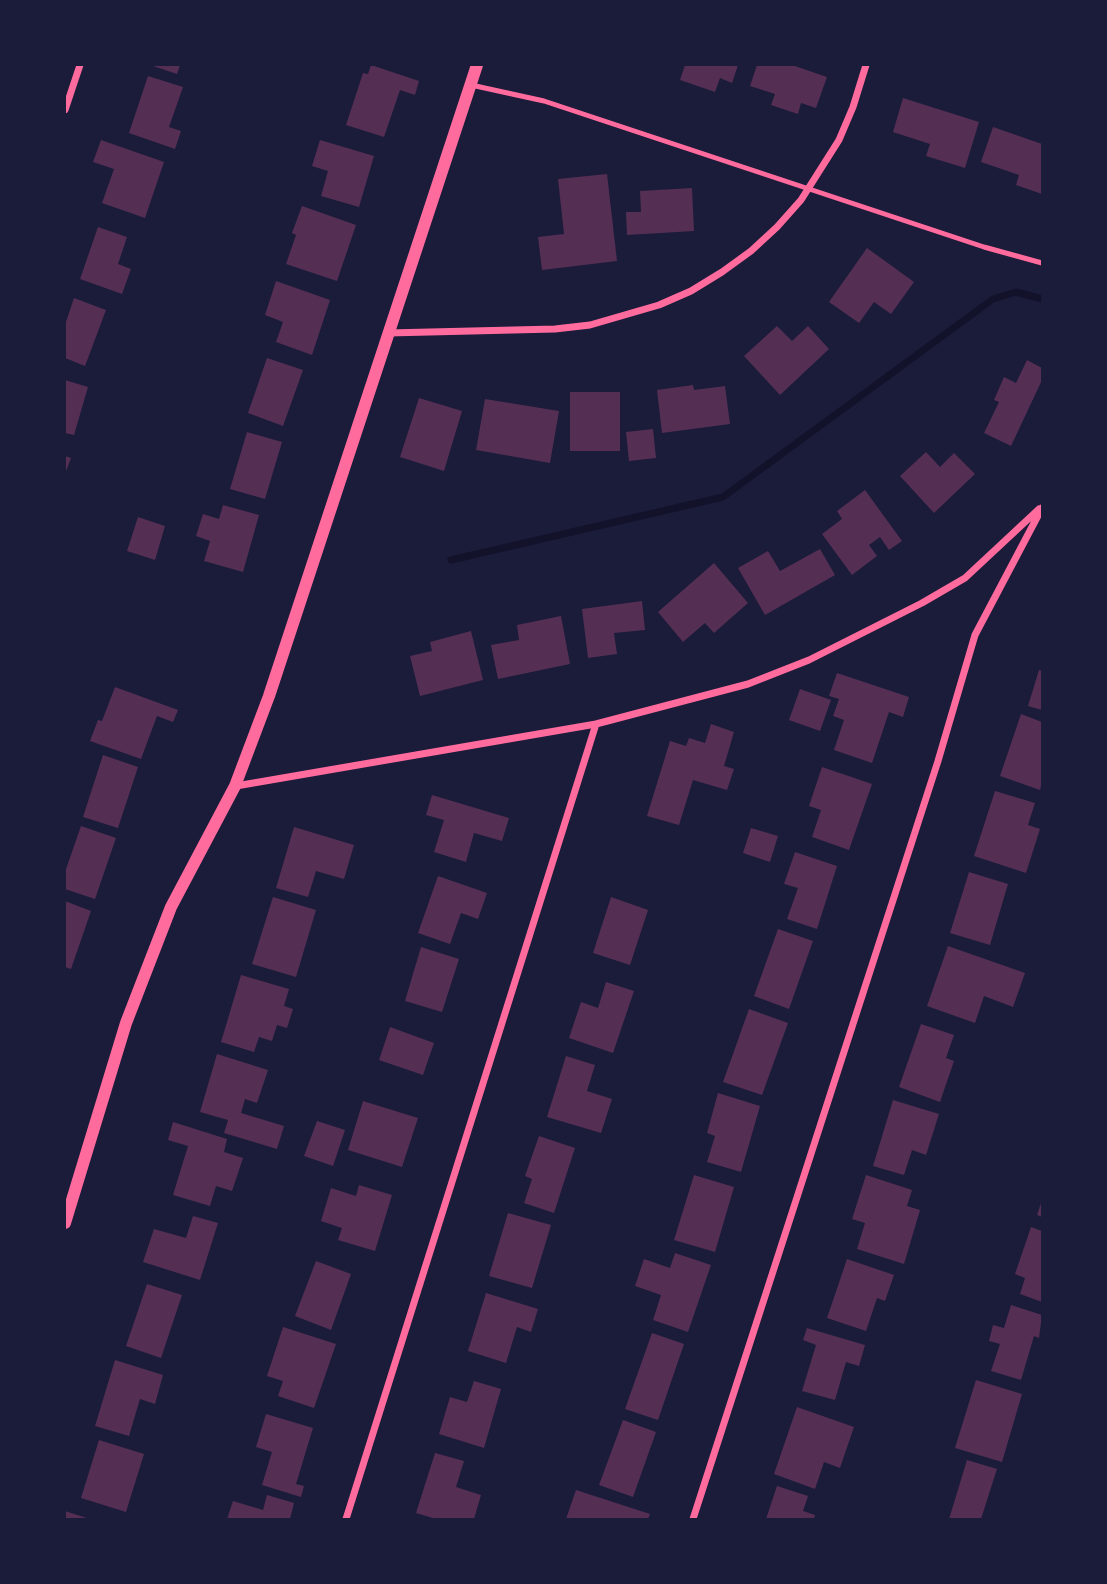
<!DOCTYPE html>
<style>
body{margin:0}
#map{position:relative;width:1107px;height:1584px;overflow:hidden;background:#1b1b3a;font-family:Bitter,serif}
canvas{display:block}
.frame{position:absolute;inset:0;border:66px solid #1b1b3a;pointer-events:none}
</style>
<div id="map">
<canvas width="1107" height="1584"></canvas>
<div class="frame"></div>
</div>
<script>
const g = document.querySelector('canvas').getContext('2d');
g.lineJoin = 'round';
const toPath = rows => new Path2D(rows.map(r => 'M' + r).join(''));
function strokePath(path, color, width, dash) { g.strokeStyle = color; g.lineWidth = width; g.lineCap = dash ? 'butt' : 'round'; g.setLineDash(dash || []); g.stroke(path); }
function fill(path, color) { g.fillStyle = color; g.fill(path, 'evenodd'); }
strokePath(toPath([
 [451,560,723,497,993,299,1016,292,1042,299]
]), '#12122b', 7);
fill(toPath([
 [150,65,180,65,177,74],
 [371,65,419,81,415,95,400,90,384,137,346,125,363,73,368,74],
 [685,65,738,65,732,83,720,78,715,92,680,80],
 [757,65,792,65,827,77,816,108,801,103,798,114,771,105,775,94,750,86],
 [148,76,183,87,169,127,181,131,175,149,129,133],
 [903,98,979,122,965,168,926,156,930,144,893,132],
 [993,127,1042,144,1042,194,1016,185,1019,175,981,162],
 [101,140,164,162,145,218,102,203,114,169,93,162],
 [320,140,374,156,359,207,321,196,328,171,312,166],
 [607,174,617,261,542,270,538,237,564,234,558,179],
 [692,188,694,231,627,235,626,212,641,212,640,191],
 [302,206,356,225,337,281,286,264,296,235,292,233],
 [98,227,127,237,118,264,131,269,122,294,80,279],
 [867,248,914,282,891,314,874,302,859,323,829,302],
 [276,281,330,300,312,355,276,342,283,322,265,315],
 [74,298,106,310,85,366,65,358,65,325],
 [777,326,792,341,808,326,829,349,780,395,744,356],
 [267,358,303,370,283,426,248,413],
 [1027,360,1042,368,1042,380,1011,446,984,433,999,402,994,400,1004,377,1016,383],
 [65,380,88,387,74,435,65,433],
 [693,385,694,390,725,386,730,424,662,433,657,390],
 [570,392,620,392,620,451,570,451],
 [419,398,462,411,444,471,400,457],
 [485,399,559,411,550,463,476,450],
 [653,429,656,458,629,461,626,432],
 [247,432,282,442,265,499,230,489],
 [926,452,940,467,954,453,975,474,934,513,900,476],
 [65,456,71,458,65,474],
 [865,490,902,541,889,550,880,537,869,545,877,556,852,575,822,534,842,519,837,511],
 [223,505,259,515,243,572,204,561,210,541,196,536,203,514,219,519],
 [138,517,165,526,155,560,127,551],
 [820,549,835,575,765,615,738,568,768,551,780,571],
 [714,563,748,603,714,633,705,623,683,642,658,612],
 [642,601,645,630,614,633,617,654,588,658,582,609],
 [561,616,570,664,498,679,491,645,519,640,517,625],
 [471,631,483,680,420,696,410,656,432,651,430,642],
 [1039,670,1042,671,1042,710,1028,706],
 [837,673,909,697,903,717,889,712,872,763,834,750,844,720,833,716,839,699,829,696],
 [115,687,178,710,173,722,157,716,141,759,90,741,98,720,102,721],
 [800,689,831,700,820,731,789,720],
 [1021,714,1042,722,1042,782,1040,790,1000,776],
 [711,724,734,732,724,766,734,769,727,790,693,780,679,825,647,816,670,741,686,746,689,738,705,743],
 [103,755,138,767,118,828,83,817],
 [822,767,872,784,849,850,812,837,821,810,809,806],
 [995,791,1035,803,1028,825,1040,829,1026,873,974,856],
 [432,795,509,818,502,841,474,833,466,862,434,852,444,820,426,815],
 [81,826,116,838,95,899,65,889,65,872],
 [294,827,354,845,344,879,316,871,308,897,276,888],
 [751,828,778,836,770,862,743,853],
 [795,852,837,866,817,929,787,919,798,888,784,884],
 [969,872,1008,884,990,945,950,933],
 [438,876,487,893,478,919,461,913,450,944,418,933],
 [273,897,316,910,296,977,252,964],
 [611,897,648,910,630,965,593,953],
 [65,901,91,911,71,969,65,967],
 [778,929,813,941,789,1009,754,996],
 [948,946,1025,973,1013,1007,984,996,975,1023,927,1006],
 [421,947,459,959,442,1012,405,1001],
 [241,975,289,989,284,1006,293,1009,287,1028,277,1025,272,1041,259,1037,254,1052,221,1042],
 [606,982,634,991,613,1053,569,1038,581,1002,598,1008],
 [749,1009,788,1023,762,1095,723,1082],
 [921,1024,954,1035,946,1058,954,1061,940,1102,899,1087],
 [390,1027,434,1043,423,1075,379,1060],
 [217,1054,268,1070,257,1103,245,1099,241,1113,284,1126,277,1149,224,1133,228,1120,200,1112],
 [566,1056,595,1065,587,1091,612,1099,601,1133,547,1117],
 [718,1093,760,1106,741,1172,707,1162,715,1136,707,1133],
 [893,1100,939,1114,926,1155,912,1150,904,1175,873,1166],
 [363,1101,418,1118,402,1167,348,1150],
 [317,1121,345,1130,333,1166,304,1156],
 [173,1122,227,1139,224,1152,243,1158,232,1191,216,1186,210,1206,173,1195,188,1146,168,1140],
 [539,1136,575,1148,554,1213,524,1203,532,1179,525,1176],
 [694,1175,734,1187,715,1252,674,1240],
 [866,1175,912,1190,907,1206,920,1210,904,1264,857,1249,865,1223,852,1219],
 [359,1185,392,1195,375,1251,338,1240,342,1228,321,1221,331,1188,356,1196],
 [1042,1200,1042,1217,1037,1215],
 [508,1213,551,1225,532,1288,489,1276],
 [193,1216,218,1223,200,1280,143,1262,154,1229,186,1238],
 [1031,1227,1042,1231,1042,1302,1020,1294,1025,1278,1015,1274],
 [675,1253,711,1265,688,1332,653,1320,661,1295,635,1286,644,1259,670,1268],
 [847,1259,894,1275,885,1301,877,1298,866,1331,827,1318],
 [316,1261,351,1274,331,1330,295,1316],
 [147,1284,182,1295,161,1358,126,1346],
 [486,1293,538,1309,531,1332,517,1327,506,1363,468,1351],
 [1011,1305,1042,1315,1039,1338,1034,1336,1021,1380,991,1371,1000,1344,989,1341,993,1325,1004,1328],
 [283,1327,336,1344,314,1408,278,1396,283,1381,267,1376],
 [807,1328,865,1345,859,1366,846,1362,835,1400,802,1391,816,1345,803,1340],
 [652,1333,684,1344,658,1420,625,1409],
 [115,1360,163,1375,155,1404,140,1399,129,1436,95,1426],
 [976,1380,1022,1394,1002,1462,955,1448],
 [474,1381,501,1389,484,1448,439,1434,450,1397,467,1402],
 [797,1407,854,1427,840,1468,824,1462,815,1489,774,1474],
 [266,1414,313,1428,296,1484,304,1486,301,1497,262,1485,272,1452,256,1447],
 [623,1420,656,1432,633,1497,599,1485],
 [99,1440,144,1454,126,1512,81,1498],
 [435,1453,464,1461,456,1487,481,1495,474,1519,436,1519,416,1513],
 [967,1460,997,1469,981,1519,949,1519],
 [777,1486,808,1496,803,1511,815,1515,814,1519,766,1519],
 [576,1490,650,1514,648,1519,566,1519],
 [267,1495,294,1503,290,1519,227,1519,233,1501,263,1510],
 [65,1511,90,1519,65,1519]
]), '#542f53');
strokePath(toPath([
 [471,85,544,101,984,247,1042,263]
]), '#ff6b9d', 5);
strokePath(toPath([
 [65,110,80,65],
 [388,333,555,329,590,325,659,305,691,291,722,272,751,251,777,227,801,200,839,140,853,107,866,65],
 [236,786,596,724,748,684,809,660,922,603,965,578,1039,509],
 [346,1519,596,724],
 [693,1519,938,761,975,635,1042,508]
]), '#ff6b9d', 7);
strokePath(toPath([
 [65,1223,126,1023,171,907,235,786,269,696,477,65]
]), '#ff6b9d', 12);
</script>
